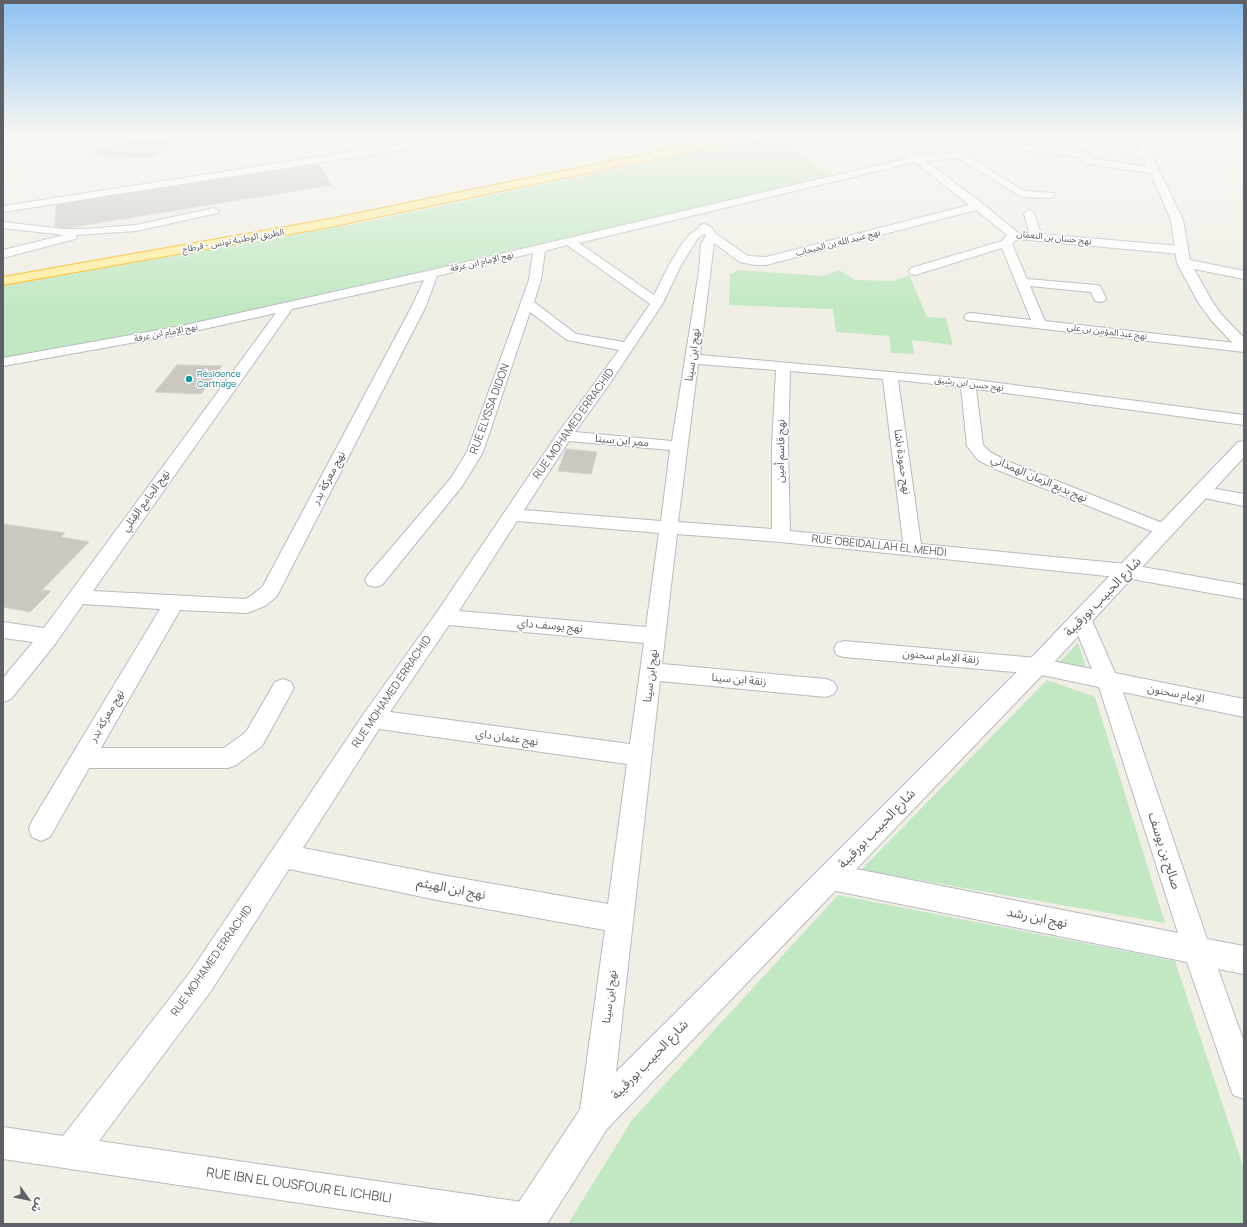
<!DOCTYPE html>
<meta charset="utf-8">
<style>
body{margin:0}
#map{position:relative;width:1247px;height:1227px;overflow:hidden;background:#f0eee5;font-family:Manrope,"Noto Sans Arabic",sans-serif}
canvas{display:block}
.frame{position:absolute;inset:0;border:4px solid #5d6066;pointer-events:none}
.north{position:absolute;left:8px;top:1179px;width:40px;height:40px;-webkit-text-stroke:3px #fff;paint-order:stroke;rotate:123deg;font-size:11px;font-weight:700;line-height:16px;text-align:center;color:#5d6066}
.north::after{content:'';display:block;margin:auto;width:14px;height:18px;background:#5d6066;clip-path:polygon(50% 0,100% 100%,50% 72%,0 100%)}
</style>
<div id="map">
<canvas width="1247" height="1227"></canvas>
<div class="frame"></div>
<div class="north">ش</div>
</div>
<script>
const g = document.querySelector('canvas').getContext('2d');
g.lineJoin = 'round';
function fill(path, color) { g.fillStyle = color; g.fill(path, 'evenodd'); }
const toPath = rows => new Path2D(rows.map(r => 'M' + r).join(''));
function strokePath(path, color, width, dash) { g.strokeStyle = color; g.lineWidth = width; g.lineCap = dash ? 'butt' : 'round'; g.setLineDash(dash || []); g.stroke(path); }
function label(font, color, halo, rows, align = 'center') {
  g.font = font + ' Manrope,"Noto Sans Arabic",sans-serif'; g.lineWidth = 3; g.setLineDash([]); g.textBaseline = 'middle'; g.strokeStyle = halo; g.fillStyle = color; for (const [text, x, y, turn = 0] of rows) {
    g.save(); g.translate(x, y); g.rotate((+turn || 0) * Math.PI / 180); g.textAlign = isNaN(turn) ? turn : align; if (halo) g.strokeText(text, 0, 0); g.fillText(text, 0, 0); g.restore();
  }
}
fill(toPath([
 [768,137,776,137,832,176,173,329,3,361,3,286,360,223],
 [738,270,823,276,839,270,855,280,894,281,909,275,927,317,946,318,953,345,912,340,914,354,891,353,889,336,836,332,833,309,729,305,730,274],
 [1078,643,1087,671,1059,662],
 [1047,680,1095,697,1165,923,861,870],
 [838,895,1175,961,1244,1169,1244,1224,568,1224,632,1120]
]), '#c1e8c2');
const building = toPath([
 [117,139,175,141,151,158,92,156,117,139],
 [319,164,331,185,67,228,55,227,56,205,319,164],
 [177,365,222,366,201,394,155,392,177,365],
 [566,449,597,452,591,474,558,471,566,449],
 [3,524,65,533,61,537,89,542,42,590,51,591,30,612,3,607,3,524]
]);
fill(building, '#cbc8c2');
strokePath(building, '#d5d0c3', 1);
const minor = toPath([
 [446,137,471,137,467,140,3,212,3,206,446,137],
 [885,137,895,137,919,156,954,153,948,145,950,143,956,143,963,153,1024,191,1054,193,1055,195,1050,198,1022,197,958,158,926,161,983,204,1017,232,1029,233,1024,213,1029,210,1034,213,1041,234,1180,246,1184,248,1186,250,1184,252,1180,254,1017,239,1012,244,1027,279,1096,285,1100,286,1106,298,1105,301,1100,302,1095,301,1091,292,1030,286,1045,321,1244,344,1244,352,966,320,964,317,966,314,971,313,1031,320,1002,248,915,275,911,274,909,271,911,268,1002,241,1007,235,976,210,766,265,755,265,740,262,714,243,700,355,968,379,1244,415,1244,425,976,389,983,445,990,452,1007,461,1170,526,1173,530,1170,534,1164,536,995,469,978,460,967,446,961,387,898,380,921,544,1126,564,1244,585,1244,599,1126,578,781,542,677,534,662,664,826,679,834,682,837,688,834,694,826,697,660,681,611,1117,606,1128,595,1133,584,1128,579,1117,605,930,442,901,289,869,211,991,99,1141,529,1203,541,1208,546,1220,544,1224,442,1224,3,1159,3,1127,63,1136,191,971,365,712,437,612,558,433,619,350,567,340,530,312,483,452,463,485,382,585,375,587,368,585,365,580,368,575,451,478,467,452,529,280,533,253,437,276,426,306,277,596,265,606,247,613,180,610,101,748,224,748,246,732,275,682,283,679,291,682,294,688,262,746,236,765,228,768,89,768,50,837,41,841,32,837,29,829,32,821,160,609,83,604,56,643,11,699,3,702,3,678,33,642,3,638,3,622,44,628,276,313,181,334,3,366,3,358,181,326,432,270,909,158,885,137],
 [915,162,969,205,766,257,748,256,716,234,710,226,704,224,700,225,699,228,690,234,682,244,669,265,654,295,579,243,915,162],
 [704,234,706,236,701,244,699,271,672,441,575,432,608,386,663,303,681,265,698,238,704,234],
 [567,245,650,304,624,342,576,334,534,302,541,280,545,251,567,245],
 [424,280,412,306,263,586,251,596,245,599,93,591,292,309,424,280],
 [698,364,776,370,772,446,772,529,678,522,698,364],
 [790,371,883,379,903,542,790,531,788,446,790,371],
 [569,441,670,450,661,521,524,510,569,441],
 [517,521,659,533,646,627,459,611,517,521],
 [449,625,644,643,630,744,390,712,449,625],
 [379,729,627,764,608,904,442,875,303,848,379,729],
 [939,137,968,137,1086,152,1089,153,1090,158,1154,168,1159,171,1154,174,1085,163,1082,162,1081,157,943,140,939,137],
 [1133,137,1142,137,1153,157,1151,159,1145,159,1133,137],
 [214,208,219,211,218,213,136,231,76,235,77,237,75,239,3,258,3,250,64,235,3,228,3,222,63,229,84,229,136,225,214,208],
 [1200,486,1244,494,1244,506,1194,496,1191,492,1194,488,1200,486],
 [1081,610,1088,613,1091,618,1115,673,1244,699,1244,717,1123,692,1207,939,1244,946,1244,974,1218,969,1244,1042,1244,1099,1233,1095,1229,1084,1187,962,831,890,822,886,818,877,822,868,831,864,1178,933,1099,687,1037,674,844,657,837,655,834,649,837,643,844,641,1037,658,1092,669,1071,618,1074,613,1081,610]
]);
const tertiary = toPath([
 [1086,137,1102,137,1152,155,1183,220,1190,260,1244,271,1244,279,1194,269,1212,301,1221,314,1244,338,1244,352,1239,350,1211,320,1198,302,1177,263,1171,220,1144,159,1086,137],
 [1244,441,1244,457,1045,672,607,1129,547,1224,507,1224,513,1211,583,1105,1029,660,1238,442,1244,441]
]);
const trunk = toPath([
 [727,137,749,137,744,140,330,227,3,285,3,277,330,219,727,137]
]);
strokePath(minor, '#b7babf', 2);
strokePath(tertiary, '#b7babf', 2);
strokePath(trunk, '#f5b100', 2);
fill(minor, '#fff');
fill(tertiary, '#fff');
fill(trunk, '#ffee9c');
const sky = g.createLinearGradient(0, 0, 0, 309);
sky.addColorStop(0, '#8dc1f1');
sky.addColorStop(0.44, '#f8f7f3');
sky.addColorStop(1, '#f8f7f300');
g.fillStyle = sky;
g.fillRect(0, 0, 1247, 309);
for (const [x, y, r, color] of [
 [189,379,4,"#0f9aa8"]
]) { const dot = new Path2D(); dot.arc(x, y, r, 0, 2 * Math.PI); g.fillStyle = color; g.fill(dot); strokePath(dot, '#fff', 1.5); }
label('9px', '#5d6066', '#fff', [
 ["نهج حسان بن النعمان",1054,238,6],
 ["الطريق الوطنية تونس - قرطاج",233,241,-10],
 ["نهج عبيد الله بن الحبحاب",838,243,-14],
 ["نهج الإمام ابن عرفة",482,262,-13],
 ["نهج عبد المؤمن بن علي",1107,332,7],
 ["نهج الإمام ابن عرفة",166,333,-11],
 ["نهج حسن ابن رشيق",969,384,7]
]);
label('9px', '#0d838f', '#fff', [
 ["Résidence",197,374],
 ["Carthage",197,384]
], 'left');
label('11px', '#5d6066', '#fff', [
 ["نهج ابن سينا",693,355,-82],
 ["RUE ELYSSA DIDON",490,409,-70],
 ["RUE MOHAMED ERRACHID",574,424,-55],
 ["ممر ابن سينا",622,441,5],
 ["نهج قاسم أمين",781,451,-89],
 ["نهج حمودة باشا",902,462,82],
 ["نهج معركة بدر",329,478,-62],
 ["نهج بديع الزمان الهمذاني",1039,479,23],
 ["نهج الجامع القِبْلي",146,501,-54],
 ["RUE OBEIDALLAH EL MEHDI",879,546,6],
 ["نهج يوسف داي",550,626,5],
 ["زنقة الإمام سحنون",941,657,5],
 ["نهج ابن سينا",651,676,-83],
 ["زنقة ابن سينا",739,680,5],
 ["RUE MOHAMED ERRACHID",392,692,-56],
 ["الإمام سحنون",1176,694,11],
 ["نهج معركة بدر",107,716,-60],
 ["نهج عثمان داي",507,738,8],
 ["RUE MOHAMED ERRACHID",212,961,-55],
 ["نهج ابن سينا",610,997,-83]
]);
label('13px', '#5d6066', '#fff', [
 ["شارع الحبيب بورقيبة",1103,597,-46],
 ["شارع الحبيب بورقيبة",877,829,-46],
 ["صالح بن يوسف",1164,851,72],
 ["نهج ابن الهيثم",451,889,11],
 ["نهج ابن رشد",1037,918,11],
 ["شارع الحبيب بورقيبة",650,1060,-46],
 ["RUE IBN EL OUSFOUR EL ICHBILI",299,1186,8]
]);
</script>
